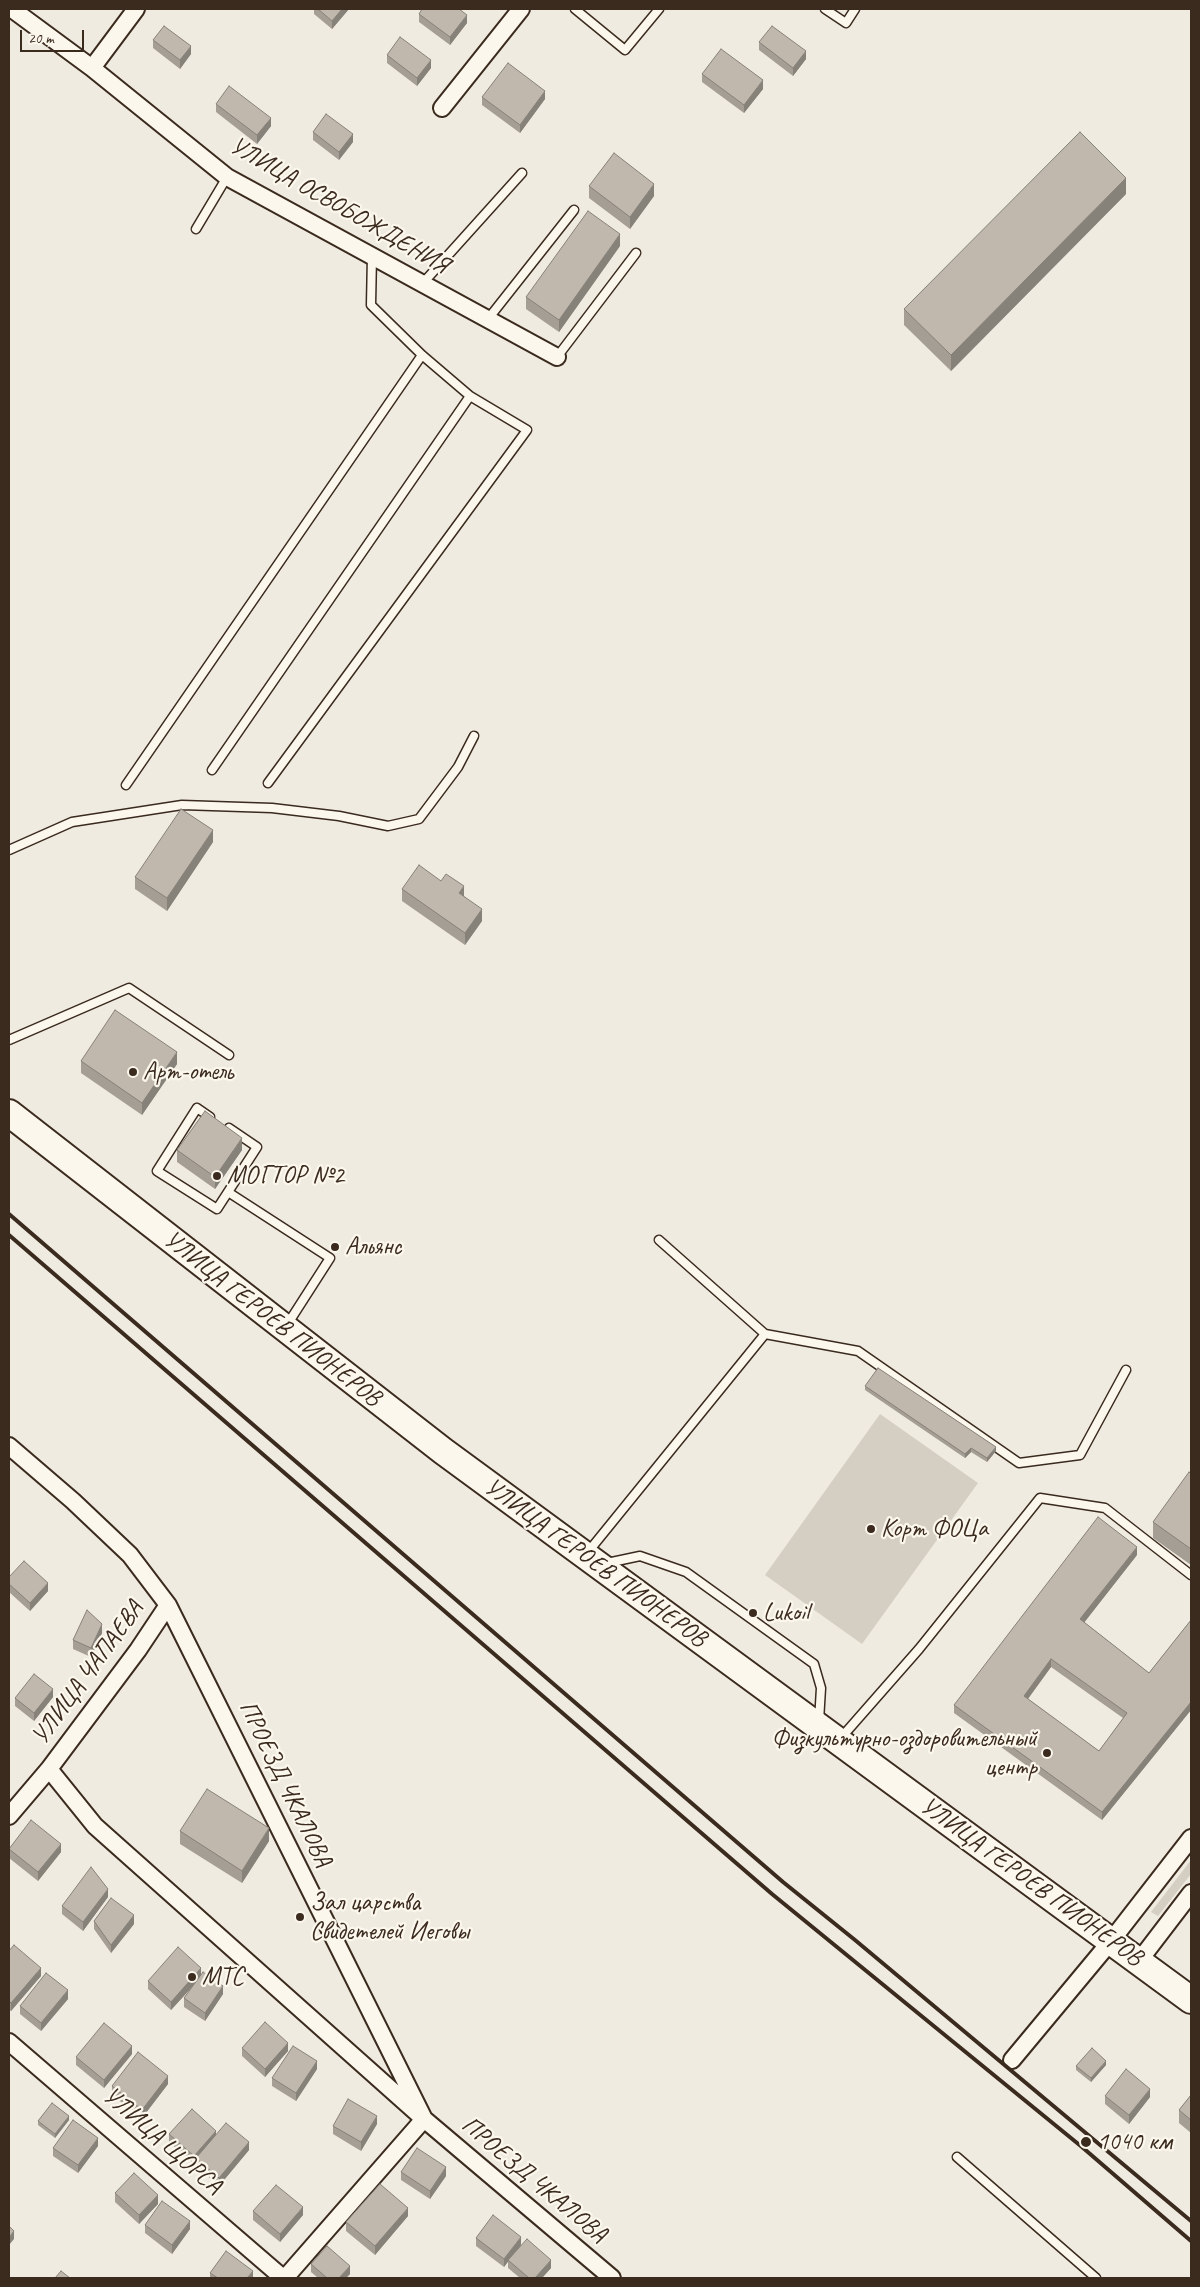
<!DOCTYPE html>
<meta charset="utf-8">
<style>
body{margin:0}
#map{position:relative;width:1200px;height:2287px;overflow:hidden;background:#f0ebe0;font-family:Caveat,sans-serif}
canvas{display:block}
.frame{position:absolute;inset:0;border:10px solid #3b2a1e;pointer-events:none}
.scale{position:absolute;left:20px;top:30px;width:64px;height:22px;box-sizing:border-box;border:2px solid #3b2a1e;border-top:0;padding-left:6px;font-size:15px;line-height:18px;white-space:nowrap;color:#3b2a1e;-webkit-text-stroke:4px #fbf7ec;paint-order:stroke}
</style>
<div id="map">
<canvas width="1200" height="2287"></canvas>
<div class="frame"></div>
<div class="scale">20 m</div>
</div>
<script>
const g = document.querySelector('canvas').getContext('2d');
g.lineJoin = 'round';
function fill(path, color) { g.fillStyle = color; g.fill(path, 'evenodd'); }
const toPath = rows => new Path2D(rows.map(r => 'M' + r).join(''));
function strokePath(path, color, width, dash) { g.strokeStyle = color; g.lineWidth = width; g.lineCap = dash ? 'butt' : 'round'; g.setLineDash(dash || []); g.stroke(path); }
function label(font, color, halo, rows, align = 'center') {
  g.font = font + ' Caveat,sans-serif'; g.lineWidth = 4.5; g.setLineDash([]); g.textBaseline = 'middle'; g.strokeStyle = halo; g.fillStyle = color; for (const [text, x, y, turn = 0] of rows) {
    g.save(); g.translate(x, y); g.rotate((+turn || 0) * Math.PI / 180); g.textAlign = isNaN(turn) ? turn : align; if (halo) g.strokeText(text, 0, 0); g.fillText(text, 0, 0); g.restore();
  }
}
fill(toPath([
 [880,1414,978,1483,862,1644,765,1575],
 [1191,1860,1191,1874,1158,1916,1151,1912]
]), '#d5cec3');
const service = toPath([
 [575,9,625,50,659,9],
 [825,9,846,23,855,9],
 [196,229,227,177],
 [423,283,522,173],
 [488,319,574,210],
 [557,357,636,253],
 [212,770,470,396,422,355,371,305,372,256],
 [268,783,527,430,470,396],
 [126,785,422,355],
 [9,850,72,822,182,805,272,808,339,816,388,826,419,819,458,767,474,736],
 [9,1040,129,988,229,1055],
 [210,1117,197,1108,157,1171,217,1209,228,1192,330,1258,287,1325],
 [228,1192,257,1147,229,1128],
 [659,1240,765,1334],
 [588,1552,765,1334,858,1351,1019,1463,1080,1455,1126,1370],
 [607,1563,640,1556,686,1572,814,1664,821,1688,819,1721],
 [840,1739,919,1649,1040,1498,1105,1508,1191,1575],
 [957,2157,1096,2278]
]);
const minor = toPath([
 [12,9,92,68,227,177,557,357],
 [92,68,136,9],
 [442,108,521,9],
 [9,1446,73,1501,130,1555,168,1605,424,2119,612,2278],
 [49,1769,95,1826,424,2119,285,2278],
 [9,1816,49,1769,138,1650,168,1605],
 [1139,1961,1191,1893],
 [9,2042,283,2278],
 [1012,2060,1111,1941,1191,1838]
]);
const primary = toPath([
 [9,1113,443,1451,1191,2000]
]);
strokePath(service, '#3b2a1e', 11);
strokePath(minor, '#3b2a1e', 20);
strokePath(primary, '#3b2a1e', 30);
strokePath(service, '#fbf7ec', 8);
strokePath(minor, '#fbf7ec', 16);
strokePath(primary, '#fbf7ec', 26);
strokePath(toPath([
 [9,1214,783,1882,855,1940,1191,2221],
 [9,1235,772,1894,1082,2147,1191,2241]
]), '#3b2a1e', 4);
fill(toPath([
 [314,9,349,9,332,29,314,14],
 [419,14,467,23,450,45,419,22],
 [153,40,191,54,180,69,153,48],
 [759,42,806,59,793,76,759,50],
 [387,55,431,68,417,86,387,63],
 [702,74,763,89,744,113,702,82],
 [482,97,545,99,520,133,482,105],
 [216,104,271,126,257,144,216,112],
 [313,132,353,142,339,160,313,140],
 [589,186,654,196,630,229,589,198],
 [1126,194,951,371,904,325,904,309],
 [620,246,559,332,526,309,526,297],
 [213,842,167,911,135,889,135,877],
 [402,889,464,896,482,921,465,945,402,901],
 [81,1061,177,1064,142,1115,81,1073],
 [177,1150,242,1150,215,1189,177,1162],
 [865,1386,996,1451,987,1462,971,1452,965,1458,865,1390],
 [1191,1474,1191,1565,1153,1538,1153,1522],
 [1137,1555,1084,1622,1149,1673,1191,1620,1191,1710,1102,1820,954,1713,954,1705],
 [1051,1667,1123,1718,1099,1751,1028,1699],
 [9,1577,48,1591,30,1611,9,1592],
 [102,1633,91,1657,73,1649,73,1640],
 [53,1697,34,1721,15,1706,15,1698],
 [180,1831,269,1841,242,1883,180,1844],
 [9,1849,61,1852,38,1881,9,1858],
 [108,1897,83,1931,62,1914,62,1906],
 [94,1921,134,1924,111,1953,94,1929],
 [9,1951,41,1976,11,2011,9,2010],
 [201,1974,223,1994,205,2021,184,2007,184,1998,194,1985,171,2010,148,1989,148,1981],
 [68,1999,41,2031,20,2014,20,2006],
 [242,2048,288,2051,265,2077,242,2056],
 [132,2054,104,2088,76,2065,76,2057],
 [1106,2065,1091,2082,1076,2070,1076,2066],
 [317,2069,296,2101,272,2086,272,2078],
 [168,2084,142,2118,112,2095,112,2086],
 [1191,2095,1191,2133,1179,2123,1179,2110],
 [1105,2096,1150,2097,1129,2124,1105,2104],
 [69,2120,55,2138,38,2125,38,2121],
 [377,2124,361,2151,333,2134,333,2126],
 [169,2134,216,2135,249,2150,219,2186,196,2166,196,2161,194,2164,169,2142],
 [98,2146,78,2173,53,2156,53,2148],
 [401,2172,446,2176,430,2199,401,2180],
 [115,2193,158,2204,139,2224,115,2202],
 [253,2211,303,2215,280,2242,253,2220],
 [408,2216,375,2255,346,2231,346,2222],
 [145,2225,190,2229,172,2254,145,2233],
 [476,2238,521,2245,514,2253,551,2268,542,2278,520,2278,508,2268,508,2261,504,2267,476,2246],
 [311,2264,350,2274,346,2278,318,2278,311,2272],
 [210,2273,253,2278,210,2278]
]), '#a59e95');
fill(toPath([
 [342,9,349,9,332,29,332,21],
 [467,15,467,23,450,45,450,37],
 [191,46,191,54,180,69,180,60],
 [806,51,806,59,793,76,793,68],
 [431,60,431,68,417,86,417,78],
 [763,80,763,89,744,113,744,105],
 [545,91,545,99,520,133,520,125],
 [271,118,271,126,257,144,257,135],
 [353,134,353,142,339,160,339,152],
 [1126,178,1126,194,951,371,951,355],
 [654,184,654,196,630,229,630,217],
 [620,234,620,246,559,332,559,320],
 [213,830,213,842,167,911,167,898],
 [464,886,464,898,459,893],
 [482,909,482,921,465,945,465,933],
 [177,1052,177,1064,142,1115,142,1103],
 [242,1138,242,1150,215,1189,215,1177],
 [996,1447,996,1451,987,1462,987,1458],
 [971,1448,971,1452,965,1458,965,1454],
 [1137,1547,1137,1555,1080,1628,1080,1619],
 [48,1583,48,1591,30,1611,30,1603],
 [102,1624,102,1633,91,1657,91,1648],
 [1051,1659,1051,1667,1024,1704,1024,1696],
 [53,1689,53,1697,34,1721,34,1713],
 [1191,1702,1191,1710,1102,1820,1102,1812],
 [269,1828,269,1841,242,1883,242,1871],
 [61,1844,61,1852,38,1881,38,1872],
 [108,1889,108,1897,83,1931,83,1922],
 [134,1915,134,1924,111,1953,111,1945],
 [41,1968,41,1976,11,2011,11,2003],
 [201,1968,201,1977,171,2010,171,2002],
 [223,1986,223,1994,205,2021,205,2013],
 [68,1990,68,1999,41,2031,41,2023],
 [288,2043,288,2051,265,2077,265,2069],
 [132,2046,132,2054,104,2088,104,2080],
 [317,2061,317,2069,296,2101,296,2093],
 [1106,2061,1106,2065,1091,2082,1091,2078],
 [168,2076,168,2084,142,2118,142,2110],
 [1150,2089,1150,2097,1129,2124,1129,2115],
 [69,2116,69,2120,55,2138,55,2134],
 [377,2116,377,2124,361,2151,361,2142],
 [216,2131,216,2139,196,2158,196,2161,194,2164,194,2156],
 [98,2138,98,2146,78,2173,78,2165],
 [249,2142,249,2150,219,2186,219,2178],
 [446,2167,446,2176,430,2199,430,2191],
 [158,2195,158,2204,139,2224,139,2215],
 [303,2207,303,2215,280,2242,280,2234],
 [408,2208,408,2216,375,2255,375,2246],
 [190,2221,190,2229,172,2254,172,2245],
 [14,2231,14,2239,9,2245,9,2237],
 [521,2237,521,2245,504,2267,504,2259],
 [551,2260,551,2268,542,2278,535,2278],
 [350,2266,350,2274,346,2278,339,2278],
 [253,2271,253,2278,247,2278]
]), '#868179');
const building = toPath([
 [318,9,342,9,332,21,318,9],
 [422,9,459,9,467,15,450,37,419,14,422,9],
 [164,26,191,46,180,60,153,40,164,26],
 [772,26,806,51,793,68,759,42,772,26],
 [400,37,431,60,417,78,387,55,400,37],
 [721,49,763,80,744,105,702,74,721,49],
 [508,63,545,91,520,125,482,97,508,63],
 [229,86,271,118,257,135,216,104,229,86],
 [326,114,353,134,339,152,313,132,326,114],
 [1080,132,1126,178,951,355,904,309,1080,132],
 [614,153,654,184,630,217,589,186,614,153],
 [588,211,620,234,559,320,526,297,588,211],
 [181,809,213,830,167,898,135,877,181,809],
 [419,865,441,881,446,874,464,886,459,893,482,909,465,933,402,889,419,865],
 [115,1010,177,1052,142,1103,81,1061,115,1010],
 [205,1111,242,1138,215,1177,177,1150,205,1111],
 [878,1368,996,1447,987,1458,971,1448,965,1454,865,1386,878,1368],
 [1189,1472,1191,1474,1191,1549,1153,1522,1189,1472],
 [1098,1517,1137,1547,1080,1619,1149,1673,1191,1620,1191,1702,1102,1812,954,1705,1098,1517],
 [1051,1659,1127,1713,1099,1751,1024,1696,1051,1659],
 [24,1561,48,1583,30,1603,9,1584,9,1577,24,1561],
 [87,1610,102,1624,91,1648,73,1640,87,1610],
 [34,1674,53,1689,34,1713,15,1698,34,1674],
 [207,1789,269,1828,242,1871,180,1831,207,1789],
 [31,1820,61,1844,38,1872,9,1849,31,1820],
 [91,1867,108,1889,83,1922,62,1906,91,1867],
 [111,1898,134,1915,111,1945,94,1921,111,1898],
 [14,1945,41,1968,11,2003,9,2001,9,1951,14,1945],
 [178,1947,201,1968,171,2002,148,1981,178,1947],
 [203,1972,223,1986,205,2013,184,1998,203,1972],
 [46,1973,68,1990,41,2023,20,2006,46,1973],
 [265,2022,288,2043,265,2069,242,2048,265,2022],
 [104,2023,132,2046,104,2080,76,2057,104,2023],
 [293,2046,317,2061,296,2093,272,2078,293,2046],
 [1092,2048,1106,2061,1091,2078,1076,2066,1092,2048],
 [138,2052,168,2076,142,2110,112,2086,138,2052],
 [1126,2069,1150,2089,1129,2115,1105,2096,1126,2069],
 [1191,2095,1191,2120,1179,2110,1191,2095],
 [348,2099,377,2116,361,2142,333,2126,348,2099],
 [52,2103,69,2116,55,2134,38,2121,52,2103],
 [192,2109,216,2131,194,2156,169,2134,192,2109],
 [73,2120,98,2138,78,2165,53,2148,73,2120],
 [226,2123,249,2142,219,2178,196,2158,226,2123],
 [417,2148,446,2167,430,2191,401,2172,417,2148],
 [134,2173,158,2195,139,2215,115,2193,134,2173],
 [380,2184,408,2208,375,2246,346,2222,380,2184],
 [276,2185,303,2207,280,2234,253,2211,276,2185],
 [162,2201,190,2221,172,2245,145,2225,162,2201],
 [493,2215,521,2237,504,2259,476,2238,493,2215],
 [9,2226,14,2231,9,2237,9,2226],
 [527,2239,551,2260,535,2278,529,2278,508,2260,527,2239],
 [327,2246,350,2266,339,2278,327,2278,311,2264,327,2246],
 [226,2251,253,2271,247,2278,218,2278,210,2273,226,2251],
 [61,2271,70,2278,55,2278,61,2271]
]);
fill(building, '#c0b8ad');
strokePath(building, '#868179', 1);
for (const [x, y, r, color] of [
 [133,1072,5,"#3b2a1e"],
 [217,1176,5,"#3b2a1e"],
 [335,1247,5,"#3b2a1e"],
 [871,1529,5,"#3b2a1e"],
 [753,1613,5,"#3b2a1e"],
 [1047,1753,5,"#3b2a1e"],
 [300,1917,5,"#3b2a1e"],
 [192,1977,5,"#3b2a1e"],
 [1086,2142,6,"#3b2a1e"]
]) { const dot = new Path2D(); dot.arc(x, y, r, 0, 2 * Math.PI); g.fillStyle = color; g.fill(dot); strokePath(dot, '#fbf7ec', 2); }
label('25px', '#3b2a1e', '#fbf7ec', [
 ["УЛИЦА ОСВОБОЖДЕНИЯ",339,206,30],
 ["УЛИЦА ГЕРОЕВ ПИОНЕРОВ",272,1319,38],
 ["УЛИЦА ГЕРОЕВ ПИОНЕРОВ",595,1563,36],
 ["УЛИЦА ЧАПАЕВА",88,1673,-54],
 ["ПРОЕЗД ЧКАЛОВА",285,1784,64],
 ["УЛИЦА ГЕРОЕВ ПИОНЕРОВ",1031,1882,36],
 ["УЛИЦА ЩОРСА",162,2141,41],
 ["ПРОЕЗД ЧКАЛОВА",534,2180,40]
]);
label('25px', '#3b2a1e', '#fbf7ec', [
 ["Арт-отель",143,1072],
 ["МОГТОР №2",227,1176],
 ["Альянс",345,1247],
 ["Корт ФОЦа",881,1529],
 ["Lukoil",763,1613],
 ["Физкультурно-оздоровительный",1037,1739,"right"],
 ["центр",1037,1768,"right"],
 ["Зал царства",310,1903],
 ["Свидетелей Иеговы",310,1932],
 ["МТС",202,1977],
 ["1040 км",1097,2142]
], 'left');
</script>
